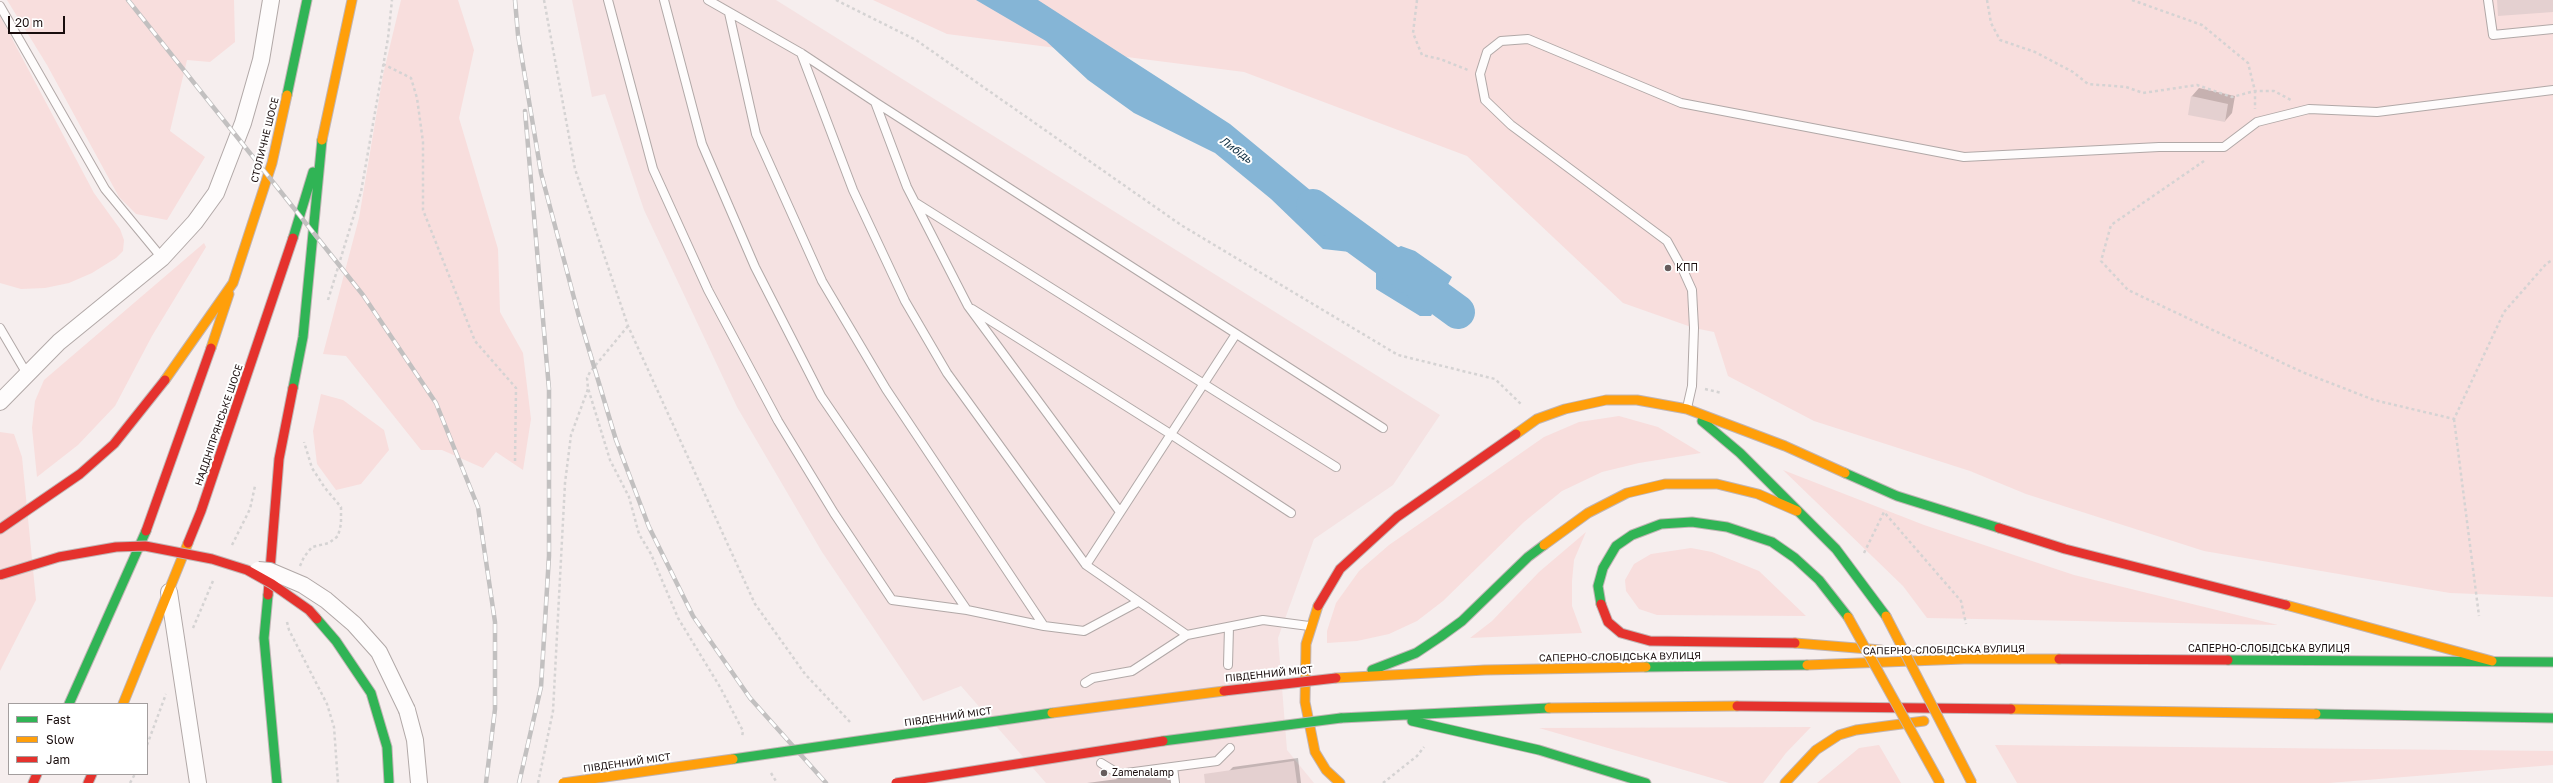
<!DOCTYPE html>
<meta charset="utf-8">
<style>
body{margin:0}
#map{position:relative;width:2553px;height:783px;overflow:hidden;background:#f6eeee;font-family:"Golos Text",sans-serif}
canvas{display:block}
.legend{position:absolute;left:8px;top:703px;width:140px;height:72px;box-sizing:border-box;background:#fff;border:1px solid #a39e9e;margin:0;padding:5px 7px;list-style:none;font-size:12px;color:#190d0d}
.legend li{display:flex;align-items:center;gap:8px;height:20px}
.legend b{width:20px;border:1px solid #a39e9e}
.scale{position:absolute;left:8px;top:16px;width:57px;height:18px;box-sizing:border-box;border:2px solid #190d0d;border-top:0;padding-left:5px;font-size:12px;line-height:14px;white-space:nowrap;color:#190d0d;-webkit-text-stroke:3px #fff;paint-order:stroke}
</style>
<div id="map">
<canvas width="2553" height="783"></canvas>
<ul class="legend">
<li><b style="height:5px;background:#30b455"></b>Fast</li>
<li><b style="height:5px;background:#ff9f0a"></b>Slow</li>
<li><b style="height:5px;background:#e5322d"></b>Jam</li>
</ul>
<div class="scale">20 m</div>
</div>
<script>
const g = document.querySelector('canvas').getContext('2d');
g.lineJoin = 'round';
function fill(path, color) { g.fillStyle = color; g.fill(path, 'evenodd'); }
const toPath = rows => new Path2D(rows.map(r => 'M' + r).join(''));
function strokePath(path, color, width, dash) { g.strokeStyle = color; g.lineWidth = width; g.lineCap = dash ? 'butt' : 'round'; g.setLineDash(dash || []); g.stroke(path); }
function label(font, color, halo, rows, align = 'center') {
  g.font = font + ' "Golos Text",sans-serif'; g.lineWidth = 4; g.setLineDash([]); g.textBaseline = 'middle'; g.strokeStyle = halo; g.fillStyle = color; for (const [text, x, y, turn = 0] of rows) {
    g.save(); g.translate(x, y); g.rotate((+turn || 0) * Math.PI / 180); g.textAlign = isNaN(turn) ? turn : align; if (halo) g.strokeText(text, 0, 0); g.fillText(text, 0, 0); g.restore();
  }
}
fill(toPath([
 [572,0,776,0,1440,415,1393,485,1314,539,1278,638,1287,750,1314,783,1046,783,961,686,923,701,822,552,737,407,644,210,605,94,592,97]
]), '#f5e2e2');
fill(toPath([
 [7,0,234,0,235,42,210,62,187,60,170,131,205,157,167,220,136,214,119,197,47,65],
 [401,0,458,0,474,50,459,118,498,249,500,312,523,353,531,419,523,470,496,452,483,468,442,450,421,450,346,356,323,354,359,218,383,75],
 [873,0,2553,0,2553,597,2450,593,2204,551,2026,494,1970,471,1814,421,1728,376,1714,332,1694,328,1623,303,1467,156,1244,72,947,34],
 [0,16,94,193,120,229,124,240,123,251,116,258,92,273,69,283,45,288,21,289,0,283],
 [204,243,206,247,152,336,115,406,78,445,37,477,32,428,35,401,44,380],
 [321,394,343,400,384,430,389,450,361,484,336,490,317,464,313,431],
 [1619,416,1658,427,1701,453,1639,463,1602,472,1562,491,1524,522,1443,601,1417,621,1389,634,1357,641,1327,643,1327,631,1336,603,1359,571,1389,545,1544,437,1579,422],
 [0,432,14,434,22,457,36,600,0,671],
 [1783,470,1924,525,2074,575,2278,625,1927,618,1903,586],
 [1586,532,1574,560,1572,581,1572,606,1582,633,1470,638,1492,621,1539,572],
 [1691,548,1712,552,1759,571,1806,616,1657,615,1639,609,1626,591,1625,580,1634,564,1651,554],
 [1811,727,1786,753,1763,783,1729,783,1539,728],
 [1879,745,1901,783,1817,783,1859,748],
 [1995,745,2553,751,2553,765,2329,783,2017,783]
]), '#f8dedd');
fill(toPath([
 [976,0,1038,0,1230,124,1350,223,1350,252,1323,249,1271,199,1215,153,1134,113,1088,80,1046,41],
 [1401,246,1415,251,1452,277,1431,316,1420,316,1376,289,1376,272,1389,252]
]), '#85b5d6');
fill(toPath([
 [2199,88,2235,96,2232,113,2225,121,2189,114,2192,96],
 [1298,758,1301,783,1232,783,1229,771,1233,767],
 [1171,772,1173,783,1087,783]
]), '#0003');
strokePath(toPath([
 [1313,206,1458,312]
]), '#85b5d6', 34);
fill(toPath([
 [2497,0,2553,0,2553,12,2498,16],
 [2191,96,2228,104,2225,122,2188,115],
 [1294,761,1297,783,1205,783,1204,774]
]), '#e4d0d0');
const lane = toPath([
 [608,0,653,169,708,290,778,421,834,513,892,600,967,610],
 [664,0,702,144,755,267,821,396,967,610,1044,626],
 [708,0,801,53,875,102,907,187,968,306,1120,512],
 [2488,0,2493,35,2553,29],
 [0,6,105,189,162,258],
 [729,13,756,134,822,281,886,389,1044,626,1084,631,1138,602],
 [801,53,853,190,905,301,947,373,1086,565,1187,635],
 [875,102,1383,428],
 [916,203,1336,467],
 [972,309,1172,435,1291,513],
 [0,328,27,374],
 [1687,408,1692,386,1694,328,1692,290,1683,270,1667,241,1511,125,1485,100,1480,74,1487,52,1501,41,1528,39,1681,103,1964,157,2159,147,2224,147,2257,122,2309,109,2377,112,2553,90],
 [1086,565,1236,334],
 [1228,665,1229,627],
 [1085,683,1093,678,1132,671,1187,635,1263,620,1309,626],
 [1101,763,1119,774,1217,761,1230,748],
 [1173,767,1175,783]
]);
const street = toPath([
 [0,402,59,342,162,258,195,222,216,193,243,123,261,60,271,0],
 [169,592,198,783],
 [407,710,415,740,419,783]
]);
const fast = toPath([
 [287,95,307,0],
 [293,238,313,172],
 [293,388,303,337,322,140],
 [1702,421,1740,453,1836,549,1886,616],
 [1845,473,1897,496,1999,528],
 [268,595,264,638,277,783],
 [1601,604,1598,586,1603,568,1616,546,1632,535,1661,524,1692,522,1727,527,1772,542,1795,558,1819,580,1848,617],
 [2228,660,2553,662],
 [1646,667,1807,665],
 [1372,670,1416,653,1440,637,1462,621,1528,557,1544,545],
 [69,704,146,531],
 [2316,714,2553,718],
 [1341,718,1549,708],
 [1412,721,1539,750,1646,783]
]);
const slow = toPath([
 [322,140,352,0],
 [211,348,229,294],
 [165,380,233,283,272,163,287,95],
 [1516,434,1537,419,1565,409,1606,400,1637,400,1687,409,1785,446,1845,473],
 [1544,545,1588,513,1627,493,1665,484,1717,484,1758,494,1797,511],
 [2286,605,2492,661],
 [1318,606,1306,644,1305,702,1315,752,1326,770,1340,783],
 [1795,643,1881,650],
 [1807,665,1964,659,2059,659],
 [1336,678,1485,670,1646,667],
 [123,704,188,543],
 [1549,708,1737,706],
 [2011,709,2316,714],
 [1785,783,1816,750,1839,735,1856,730,1924,721]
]);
const jam = toPath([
 [1999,528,2065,549,2286,605],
 [0,529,80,474,114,444,165,380],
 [146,531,211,348],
 [188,543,201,511,293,238],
 [268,595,279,459,293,388],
 [1601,604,1608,622,1621,633,1650,641,1795,643],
 [1318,606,1340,569,1397,517,1516,434],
 [2059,659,2228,660],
 [1737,706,2011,709],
 [33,783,37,774],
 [88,783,92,774]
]);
strokePath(lane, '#b1a8a7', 10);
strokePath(street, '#b1a8a7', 18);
strokePath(fast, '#c1b5b5', 11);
strokePath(slow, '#c1b5b5', 11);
strokePath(jam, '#c1b5b5', 11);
strokePath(toPath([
 [544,0,575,169,628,326,755,604,805,674,850,722],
 [836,0,916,40,1181,225,1398,355,1495,379,1522,405],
 [1417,0,1413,33,1422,55,1440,59,1468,70],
 [1987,0,1991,23,2000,40,2035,52,2073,72,2088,84,2126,87,2143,93,2197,85,2232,97,2255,91,2274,91,2291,100],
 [2132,0,2202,25,2248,63,2255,91,2255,109],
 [383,64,411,78,417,98,423,142,423,210,475,341,516,388,515,463],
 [2204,161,2111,225,2101,261,2128,290,2302,372,2374,400,2454,419,2504,312,2547,263,2553,260],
 [328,300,361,192,388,38,392,0],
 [628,326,590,372,587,378,588,388,610,460,629,497,639,534,651,554,678,618,720,687,743,731,742,737],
 [1705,389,1722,393],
 [2454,419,2479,616],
 [232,545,250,509,255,486],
 [1864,553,1884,512,1961,601,1966,624],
 [300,566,304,557,312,547,329,543,338,536,341,524,341,507,325,488,312,468,304,442],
 [287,622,289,630,327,704,334,727,338,783],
 [193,628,213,581],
 [147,745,166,694],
 [771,773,777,783],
 [130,783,135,774],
 [538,783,553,711,565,483,571,435,588,389],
 [1383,783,1417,756,1424,747]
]), '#d5d3d3', 2.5, [3, 3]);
strokePath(lane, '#fefcfc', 8);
strokePath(street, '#fefcfc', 16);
strokePath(fast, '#30b455', 9);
strokePath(slow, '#ff9f0a', 9);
strokePath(jam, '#e5322d', 9);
const rail = toPath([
 [128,0,363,295,436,403,478,507,495,622,495,709,486,783],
 [515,0,518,35,541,173,578,313,616,440,649,527,693,616,750,698,826,783],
 [519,783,541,687,549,556,549,389,525,111]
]);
strokePath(rail, '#c2c0c0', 4.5);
strokePath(rail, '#fff', 3, [9]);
const streetBridge = toPath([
 [258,570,270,571,303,585,326,600,354,624,379,652,407,710]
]);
const fastBridge = toPath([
 [317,619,336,641,371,693,387,747,389,783],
 [1163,741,1341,718],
 [733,759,1052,713]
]);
const slowBridge = toPath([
 [1886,616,1972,783],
 [1848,617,1940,783],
 [1052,713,1224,691],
 [563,783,733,759]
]);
const jamBridge = toPath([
 [0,575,59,557,116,547,145,546,212,559,247,570,272,584,309,610,317,619],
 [1224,691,1336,678],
 [896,783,1163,741]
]);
strokePath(streetBridge, '#b1a8a7', 18, []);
strokePath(fastBridge, '#c1b5b5', 11, []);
strokePath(slowBridge, '#c1b5b5', 11, []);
strokePath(jamBridge, '#c1b5b5', 11, []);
strokePath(streetBridge, '#fefcfc', 16);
strokePath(fastBridge, '#30b455', 9);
strokePath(slowBridge, '#ff9f0a', 9);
strokePath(jamBridge, '#e5322d', 9);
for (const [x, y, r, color] of [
 [1668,268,4,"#665c5c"],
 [1104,773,4,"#665c5c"]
]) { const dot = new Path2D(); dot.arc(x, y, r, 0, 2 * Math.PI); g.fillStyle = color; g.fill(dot); strokePath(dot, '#fff', 1.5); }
label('10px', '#190d0d', '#fff', [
 ["СТОЛИЧНЕ ШОСЕ",265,140,-76],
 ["НАДДНІПРЯНСЬКЕ ШОСЕ",219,425,-71],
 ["САПЕРНО-СЛОБІДСЬКА ВУЛИЦЯ",2269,649],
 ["САПЕРНО-СЛОБІДСЬКА ВУЛИЦЯ",1944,650,-1],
 ["САПЕРНО-СЛОБІДСЬКА ВУЛИЦЯ",1620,657,-1],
 ["ПІВДЕННИЙ МІСТ",1269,674,-6],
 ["ПІВДЕННИЙ МІСТ",948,717,-8],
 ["ПІВДЕННИЙ МІСТ",627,763,-8]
]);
label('10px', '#190d0d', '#fff', [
 ["КПП",1676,268],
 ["Zamenalamp",1112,773]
], 'left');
label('italic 11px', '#0d2d41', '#fff', [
 ["Либідь",1236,150,36]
]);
</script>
